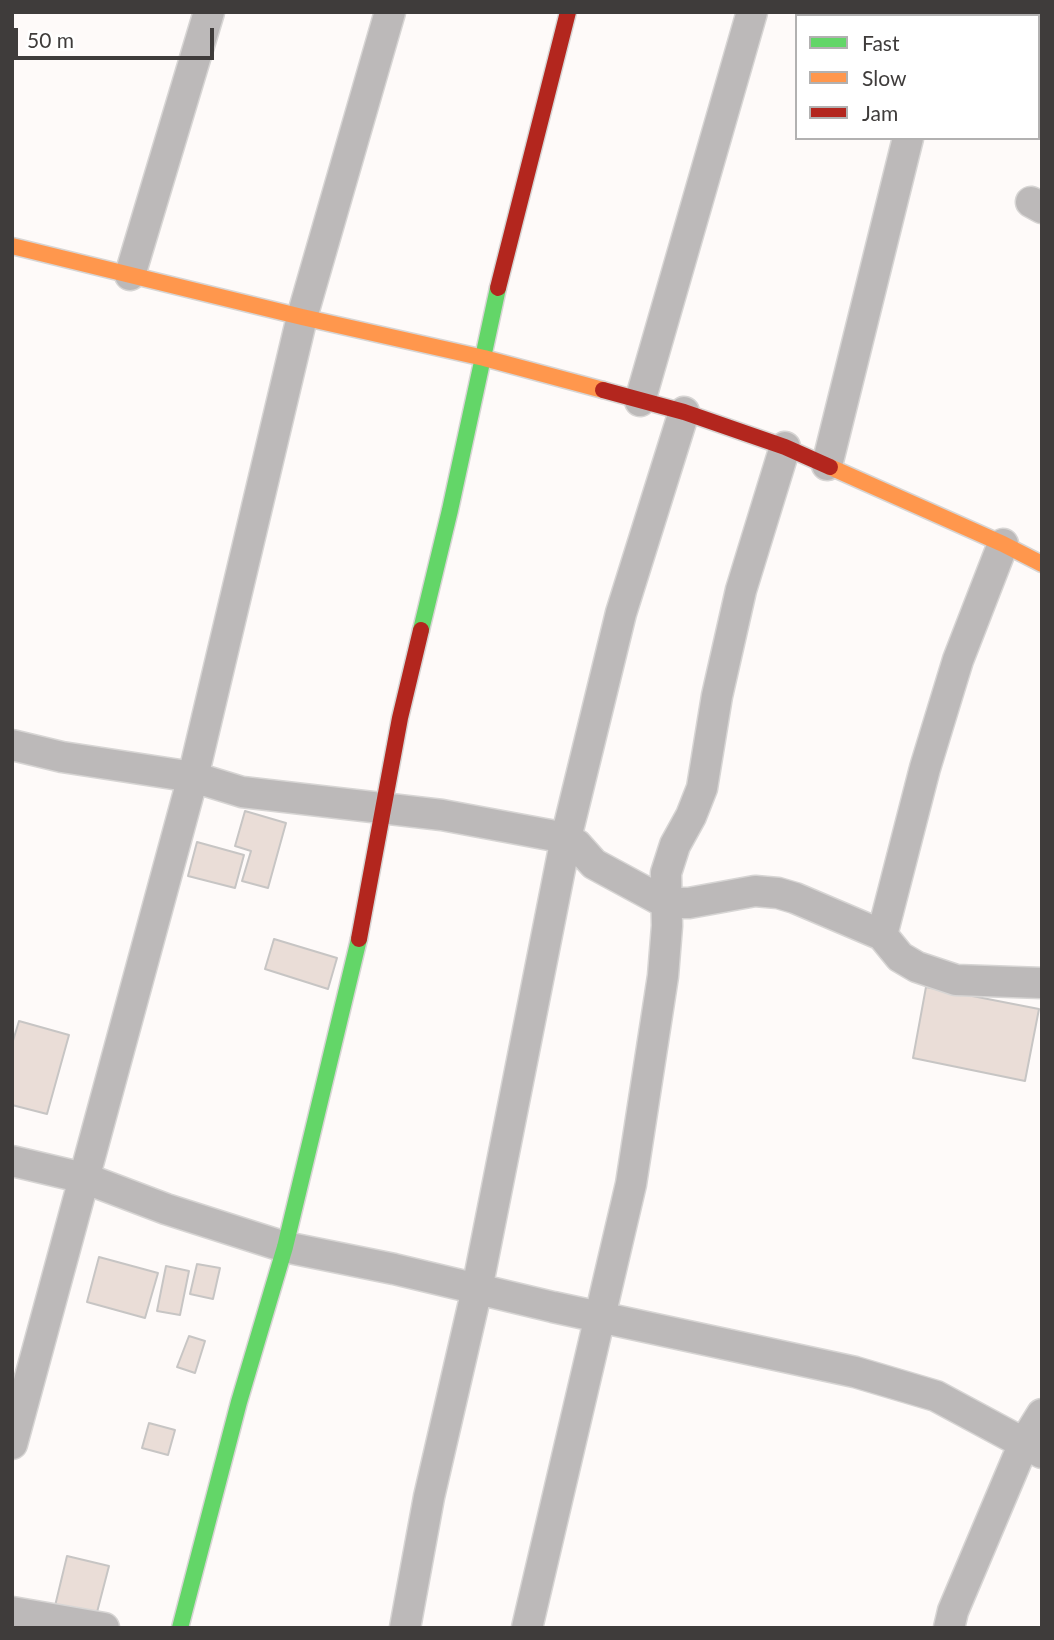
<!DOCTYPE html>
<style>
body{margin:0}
#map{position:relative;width:1054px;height:1640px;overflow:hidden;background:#fefaf9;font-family:Lato,sans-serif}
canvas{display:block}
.frame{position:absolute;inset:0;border:14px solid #3f3c3b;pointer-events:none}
.legend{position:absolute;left:795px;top:14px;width:245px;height:126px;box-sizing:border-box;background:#fff;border:2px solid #b2b1b1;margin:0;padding:9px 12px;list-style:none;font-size:21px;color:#3f3c3b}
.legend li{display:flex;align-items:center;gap:14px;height:35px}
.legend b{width:35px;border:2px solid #b2b1b1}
.scale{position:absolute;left:14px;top:28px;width:200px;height:32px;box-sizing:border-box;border:4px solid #3f3c3b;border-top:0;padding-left:9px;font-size:21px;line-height:24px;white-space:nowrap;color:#3f3c3b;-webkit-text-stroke:5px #fff;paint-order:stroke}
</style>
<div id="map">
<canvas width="1054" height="1640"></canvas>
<div class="frame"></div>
<ul class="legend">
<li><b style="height:9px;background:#63d668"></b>Fast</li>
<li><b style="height:9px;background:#ff974d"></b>Slow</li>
<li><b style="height:9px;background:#b3261e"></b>Jam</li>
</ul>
<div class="scale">50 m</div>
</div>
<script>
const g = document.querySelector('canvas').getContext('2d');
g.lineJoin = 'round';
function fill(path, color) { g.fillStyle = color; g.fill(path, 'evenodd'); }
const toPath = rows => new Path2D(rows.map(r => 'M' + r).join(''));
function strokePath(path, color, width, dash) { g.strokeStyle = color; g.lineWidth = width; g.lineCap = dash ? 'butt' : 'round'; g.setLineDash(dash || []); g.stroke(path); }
const building = toPath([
 [245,811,286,823,268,888,242,881,251,851,235,846,245,811],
 [197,842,244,855,235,888,188,876,197,842],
 [274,939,337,958,328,989,265,969,274,939],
 [926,987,1039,1009,1025,1081,913,1058,926,987],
 [19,1021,69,1035,47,1114,12,1105,12,1044,19,1021],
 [99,1257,158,1273,145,1318,87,1302,99,1257],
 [197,1264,220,1268,213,1299,190,1294,197,1264],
 [166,1266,189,1271,180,1315,157,1311,166,1266],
 [189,1336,205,1341,195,1373,177,1367,189,1336],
 [149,1423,175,1430,168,1455,142,1448,149,1423],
 [67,1556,109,1566,96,1616,55,1606,67,1556]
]);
fill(building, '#eaddd7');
strokePath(building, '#c7c5c4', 2);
const street = toPath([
 [939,16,940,12],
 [1031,202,1042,208],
 [130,275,209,12],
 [640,401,752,12],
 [827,465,908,138],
 [12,745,62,757,193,777,242,792,442,815,566,838,577,845,594,864,666,903,689,903,755,891,778,893,795,898,882,935,900,957,917,967,956,980,1042,983],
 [882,935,925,768,958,660,1003,544],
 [12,1161,84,1178,166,1209,285,1247,394,1269,553,1307,855,1372,936,1396,1042,1453],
 [12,1444,193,777,302,317,390,12],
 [12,1612,104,1628],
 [405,1628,429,1497,477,1289,566,838,621,613,684,412],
 [527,1628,631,1184,663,976,667,926,666,873,675,845,691,816,702,788,717,696,741,590,785,447],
 [949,1628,953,1611,1024,1443,1042,1414]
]);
const fast = toPath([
 [421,630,450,510,498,288],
 [180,1628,239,1402,285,1247,359,939]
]);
const slow = toPath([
 [12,246,302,317,484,358,603,390],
 [830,467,1003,544,1042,564]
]);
const jam = toPath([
 [498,288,568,12],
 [603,390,684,412,785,447,830,467],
 [359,939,400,718,421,630]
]);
strokePath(street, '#d7d5d4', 33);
strokePath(fast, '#d7d5d4', 19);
strokePath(slow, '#d7d5d4', 19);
strokePath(jam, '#d7d5d4', 19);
strokePath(street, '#bcb9b9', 30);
strokePath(fast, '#63d668', 16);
strokePath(slow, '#ff974d', 16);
strokePath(jam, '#b3261e', 16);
</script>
